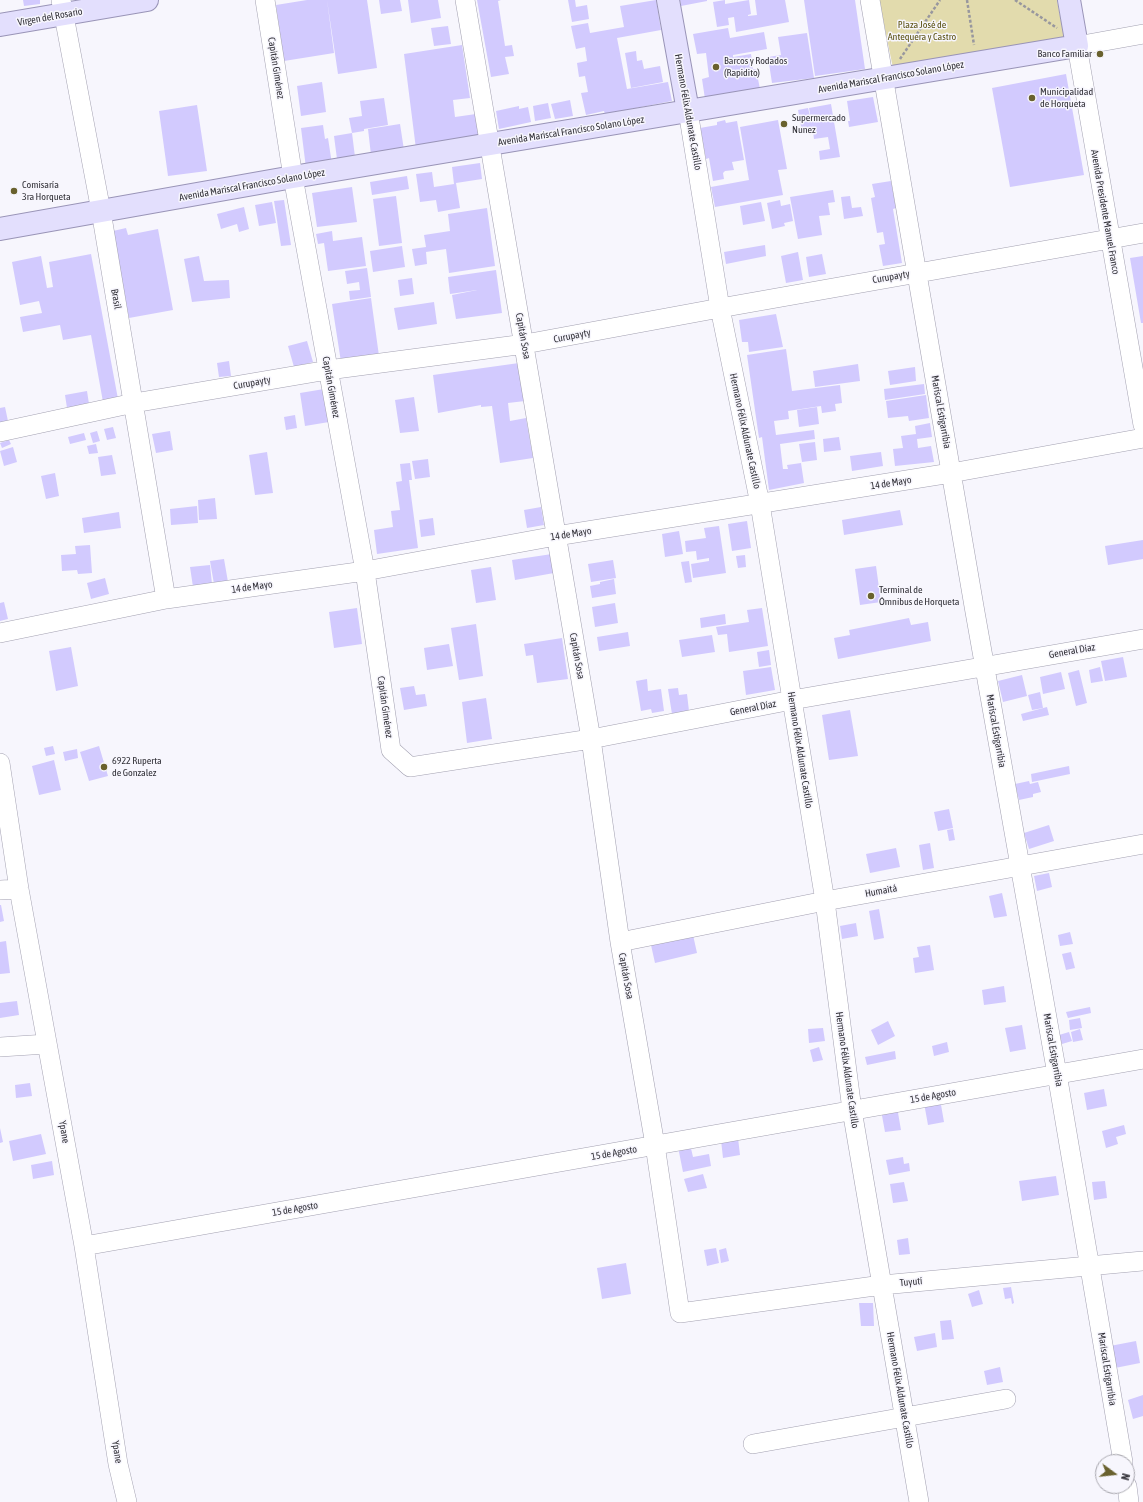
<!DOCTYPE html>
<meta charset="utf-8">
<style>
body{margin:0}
#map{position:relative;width:1143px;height:1502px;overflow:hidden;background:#f7f6fd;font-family:"Asap Condensed",sans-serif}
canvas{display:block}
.north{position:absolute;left:1095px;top:1454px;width:40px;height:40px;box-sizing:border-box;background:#f7f6fd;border:1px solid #a8a7ae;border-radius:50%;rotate:105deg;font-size:11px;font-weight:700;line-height:16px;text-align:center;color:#323138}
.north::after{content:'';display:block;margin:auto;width:14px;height:18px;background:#69612e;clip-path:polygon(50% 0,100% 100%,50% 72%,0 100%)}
</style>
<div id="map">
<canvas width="1143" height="1502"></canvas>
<div class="north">N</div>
</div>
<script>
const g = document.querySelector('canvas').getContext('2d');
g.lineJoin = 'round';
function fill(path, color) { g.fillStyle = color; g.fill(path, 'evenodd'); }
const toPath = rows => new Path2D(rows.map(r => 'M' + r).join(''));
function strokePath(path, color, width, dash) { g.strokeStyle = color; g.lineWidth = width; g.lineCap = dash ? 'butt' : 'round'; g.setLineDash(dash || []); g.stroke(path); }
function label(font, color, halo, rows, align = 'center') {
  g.font = font + ' "Asap Condensed",sans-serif'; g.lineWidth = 3; g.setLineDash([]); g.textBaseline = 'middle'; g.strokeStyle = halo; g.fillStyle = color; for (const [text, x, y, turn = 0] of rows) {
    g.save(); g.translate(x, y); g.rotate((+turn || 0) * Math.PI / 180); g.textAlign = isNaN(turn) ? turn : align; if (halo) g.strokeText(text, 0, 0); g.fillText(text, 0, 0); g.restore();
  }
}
fill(toPath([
 [879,0,1057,0,1064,37,893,68]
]), '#e2dbad');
fill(toPath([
 [23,0,40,0,40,4,24,6],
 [307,0,327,0,334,53,284,61,276,5],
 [327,0,367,0,377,68,338,74],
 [379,0,400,0,402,11,381,14],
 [408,0,438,0,441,18,411,23],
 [477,0,501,0,498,1,505,46,512,45,514,56,505,57,509,74,491,77],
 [568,0,575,0,576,7,587,5,589,19,572,22],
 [656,0,661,30,617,38,627,89,668,82,672,101,605,114,604,111,586,115,581,93,588,92,585,76,579,77,577,63,587,61,585,47,576,49,571,26,588,23,590,33,624,27,620,6],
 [680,0,707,0,707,1,681,6],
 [725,0,725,4,749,0,751,14,748,15,748,16,757,15,755,0,785,0,789,22,736,32,734,17,728,18,729,25,717,27,713,2],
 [804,0,855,0,865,69,815,76],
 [448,26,451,44,434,46,431,28],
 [728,28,730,38,764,32,767,49,733,55,733,57,751,54,753,69,756,69,760,89,705,99,702,79,709,77,706,53,697,54,693,34],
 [807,33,814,78,772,83,768,57,781,55,778,37],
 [462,45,470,98,453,100,455,117,476,114,480,139,416,149,404,54],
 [636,51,637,61,642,60,644,69,660,66,663,82,631,88,625,53],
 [1066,74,1084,175,1010,187,992,88],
 [322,82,326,112,301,116,297,86],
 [873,97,878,122,849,127,848,121,850,121,847,101],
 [384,98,388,125,364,129,364,131,352,133,349,118,362,116,360,101],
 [570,100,573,116,555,119,551,104],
 [548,103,551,118,535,121,533,106],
 [831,104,840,157,820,160,819,151,830,149,828,137,814,139,813,131,802,132,798,110,808,108,812,124,809,108],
 [197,105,207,171,168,176,159,111],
 [519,106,519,109,528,107,531,122,499,129,496,111],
 [725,120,726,123,737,121,744,160,732,162,734,170,725,171,723,173,724,179,713,181,709,158,706,159,700,128,717,125,717,122],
 [778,120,787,169,778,170,783,195,715,207,711,187,749,180,740,127],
 [400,124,404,150,371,155,368,129],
 [323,125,325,139,328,138,332,164,306,168,301,128],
 [352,133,355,157,337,159,334,136],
 [480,163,482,179,456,183,460,208,438,212,436,200,420,202,416,174,432,172,434,187,454,184,452,167],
 [407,176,409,189,372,195,370,182],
 [891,181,896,208,893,209,902,263,883,266,879,245,885,244,883,232,877,233,871,198,875,197,872,184],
 [352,187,357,222,317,227,312,193],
 [833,190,835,202,828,203,830,215,819,216,822,235,798,239,790,197],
 [396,196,402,243,379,246,373,199],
 [850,196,852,208,861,207,863,216,844,219,841,197],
 [284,200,291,245,281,246,274,201],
 [780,200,781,206,790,204,793,221,784,223,785,226,772,229,767,203],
 [272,202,276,223,259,226,255,205],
 [761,202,765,221,743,225,740,206],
 [244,207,249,229,239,232,237,224,221,229,217,214],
 [487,208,495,266,449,273,446,249,426,252,427,264,415,266,412,249,426,247,424,235,450,231,448,214],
 [126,228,128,235,158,229,173,310,129,318,113,231],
 [332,231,333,241,362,237,366,266,328,271,324,243,318,244,316,234],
 [765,245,766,256,726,264,724,252],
 [402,246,405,267,373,272,370,251],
 [798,252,803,280,786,283,781,256],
 [91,254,118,399,103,402,91,335,63,340,60,325,23,332,20,317,42,313,39,301,20,305,12,262,41,256,47,288,53,287,49,262],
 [822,254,826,274,809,277,806,257],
 [199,256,204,281,229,280,230,298,192,302,184,259],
 [1143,256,1143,323,1141,323,1130,258],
 [367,268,371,297,350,300,349,291,360,290,359,282,347,284,345,271],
 [496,270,502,313,456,319,452,295,477,290,450,294,448,277],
 [412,278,414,294,400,296,398,280],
 [371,298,379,356,341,362,332,304],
 [434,302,437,324,398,330,394,308],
 [776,314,783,347,749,352,748,342,742,342,739,320],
 [307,341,313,362,294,367,288,346],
 [786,349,792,391,840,385,842,403,835,404,836,411,822,413,821,406,788,411,789,419,774,421,776,435,814,430,815,439,780,444,783,469,788,469,787,465,801,463,804,483,769,490,762,437,759,438,747,355],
 [229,361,231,376,219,377,217,363],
 [519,363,525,401,508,403,510,421,526,418,533,458,500,463,492,406,481,407,481,405,438,413,433,375],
 [858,364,860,381,815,387,813,371],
 [915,367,916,381,890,385,888,371],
 [924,384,925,394,885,400,884,389],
 [324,389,329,422,305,426,300,393],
 [87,391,89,404,67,408,65,395],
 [926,395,929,418,909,421,908,416,888,418,886,401],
 [414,397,419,431,400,433,395,400],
 [5,407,8,421,0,423,0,408],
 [817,407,819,424,799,427,797,410],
 [295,415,297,428,286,430,284,417],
 [930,423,932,437,917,439,918,448,931,446,934,462,895,466,893,449,903,448,901,436,916,434,915,426],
 [113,427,116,438,107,440,104,429],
 [97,431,100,441,93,443,90,433],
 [170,431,173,450,156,453,152,434],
 [84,433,86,440,70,444,68,437],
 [839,437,841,450,824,452,823,439],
 [9,440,11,444,2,448,0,443],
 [815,442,817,460,802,462,799,444],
 [96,444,98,453,89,454,87,446],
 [13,447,17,462,4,466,0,451],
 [267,452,273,493,255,495,249,455],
 [881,452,883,466,852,471,850,456],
 [112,455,116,474,101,476,98,457],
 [428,459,430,477,415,479,412,461],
 [410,463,412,480,409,480,418,548,377,554,374,530,393,527,391,511,400,510,396,482,402,481,400,464],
 [55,473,59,496,46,499,41,476],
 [215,498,217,519,199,520,198,500],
 [197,506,198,523,171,525,170,509],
 [541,507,544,525,527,528,524,510],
 [900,510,903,525,844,535,842,520],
 [119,512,121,528,84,533,82,518],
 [433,518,435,535,421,537,419,520],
 [747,521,751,548,732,551,728,524],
 [719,526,726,573,693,578,691,564,709,561,709,558,697,560,696,551,686,552,685,541,706,538,704,528],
 [679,531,683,554,665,557,662,534],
 [1143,540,1143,559,1108,565,1105,546],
 [90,545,92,573,78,574,77,570,62,571,61,555,76,554,75,546],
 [552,554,554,573,515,580,512,560],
 [745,555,746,567,738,568,736,556],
 [224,559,228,582,214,584,210,561],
 [613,560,616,578,591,582,588,564],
 [689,561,692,582,685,583,681,562],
 [210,565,212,584,193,587,190,567],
 [876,566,881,602,860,605,855,569],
 [491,567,496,600,476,603,471,570],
 [105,578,109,594,91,599,87,583],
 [614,579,616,594,592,598,590,586,600,584,600,582],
 [4,602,8,619,0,621,0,603],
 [615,603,618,623,595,627,592,607],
 [357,608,362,644,334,648,329,612],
 [762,608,768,646,729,652,727,634,718,635,716,627,749,622,747,610],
 [725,614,726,624,701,628,700,618],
 [909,618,911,625,928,622,931,641,838,659,834,638,850,635,849,630],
 [476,624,483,676,459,680,451,628],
 [628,632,630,646,599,651,597,637],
 [712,635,715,652,682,657,679,640],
 [562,638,568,679,537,683,533,655,526,656,524,644],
 [449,644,453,666,427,670,424,648],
 [71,647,78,686,56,691,49,651],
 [769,650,771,665,759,667,757,652],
 [1123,657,1127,677,1105,681,1101,661],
 [771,667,775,690,746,695,743,671],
 [1100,667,1103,681,1091,683,1089,670],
 [1079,670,1087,703,1076,706,1068,673],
 [1061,672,1065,689,1043,694,1040,677],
 [1022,675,1027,696,1003,702,998,681],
 [647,679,648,691,661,689,664,711,652,713,651,709,641,711,636,681],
 [414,686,416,695,425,694,427,706,404,710,400,688],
 [678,688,679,695,687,694,689,711,672,714,668,689],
 [1040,692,1043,708,1032,710,1028,695],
 [486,698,492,739,467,743,462,702],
 [1047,707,1049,715,1023,721,1021,714],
 [850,710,858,756,829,760,822,715],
 [53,746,55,754,46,756,44,748],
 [99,746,108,776,89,781,80,752],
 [77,749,78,758,65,761,63,752],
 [54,760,61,790,39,795,32,766],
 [1069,766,1070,774,1032,782,1031,774],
 [1029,781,1030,784,1038,782,1041,792,1033,794,1033,797,1019,800,1015,784],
 [949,809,953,828,938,831,934,812],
 [1049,825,1054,841,1029,849,1024,833],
 [953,829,955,840,949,841,947,830],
 [930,843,934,868,923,870,919,845],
 [896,848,900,867,870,873,866,854],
 [1049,873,1052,887,1037,891,1034,876],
 [1002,893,1007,916,994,918,989,896],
 [0,905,1,905,4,921,0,922],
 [879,909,884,938,874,940,869,911],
 [856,923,858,936,842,939,840,926],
 [1070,932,1073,944,1060,946,1058,935],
 [693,935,697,953,655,963,651,945],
 [6,941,10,973,0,974,0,942],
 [930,945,934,970,915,973,913,958,919,957,917,947],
 [1071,952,1075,968,1066,970,1062,954],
 [1004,986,1006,1002,984,1005,982,990],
 [17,1001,19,1015,0,1018,0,1003],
 [1090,1007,1091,1013,1068,1018,1066,1012],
 [1080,1018,1082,1028,1070,1030,1069,1020],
 [888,1021,895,1036,878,1045,871,1030],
 [1022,1025,1026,1049,1010,1052,1005,1028],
 [823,1028,825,1041,809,1043,808,1029],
 [1080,1029,1083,1040,1073,1042,1071,1032],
 [1069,1032,1072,1041,1062,1044,1059,1035],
 [947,1042,949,1052,934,1056,932,1046],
 [819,1047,823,1060,813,1062,810,1050],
 [895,1051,896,1059,867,1065,865,1057],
 [30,1083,32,1096,16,1098,15,1085],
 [1104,1089,1107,1106,1087,1110,1084,1093],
 [940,1099,944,1122,928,1125,924,1103],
 [897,1107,901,1130,885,1132,881,1110],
 [1124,1125,1126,1134,1116,1137,1118,1144,1106,1148,1102,1131],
 [0,1128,3,1142,0,1143],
 [41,1134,46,1154,13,1161,9,1141],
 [738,1138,740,1155,723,1158,721,1140],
 [690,1144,693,1157,709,1154,711,1166,683,1172,678,1147],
 [903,1157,904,1164,909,1163,910,1171,889,1175,886,1160],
 [52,1161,54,1175,33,1179,31,1165],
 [703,1174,707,1188,688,1192,684,1179],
 [1056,1176,1059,1195,1022,1201,1019,1181],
 [1105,1181,1107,1198,1094,1200,1092,1182],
 [904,1182,908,1201,893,1203,890,1184],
 [908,1238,910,1254,899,1255,897,1240],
 [716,1248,719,1263,707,1266,704,1250],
 [726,1248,729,1261,721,1263,719,1250],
 [626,1263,631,1294,602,1299,597,1268],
 [1011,1287,1014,1303,1012,1304,1011,1298,1005,1299,1003,1288],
 [979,1290,983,1304,972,1307,968,1294],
 [859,1303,873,1303,874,1326,861,1326],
 [951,1320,954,1339,942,1340,940,1321],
 [935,1333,937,1347,917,1351,914,1337],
 [1136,1341,1140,1363,1115,1368,1110,1346],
 [1000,1367,1003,1382,987,1385,984,1371],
 [1143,1395,1143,1416,1133,1419,1128,1400]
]), '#d2cafe');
const minor = toPath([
 [61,0,101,211,166,599],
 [265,0,293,177,365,571,391,750,410,767,591,739,792,700,1143,639],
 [465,0,591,739,620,942,655,1145,680,1313,882,1285,1143,1261],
 [870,0,975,612,1057,1074,1123,1462],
 [1143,34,1077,46,1143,425],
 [688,111,720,308,760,504,825,901,852,1110,919,1502],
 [0,432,134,403,328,370,525,344,720,308,1143,233],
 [0,633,166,599,365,571,556,536,951,473,1143,438],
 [0,763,19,889,84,1246,118,1464,127,1502],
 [0,890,19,889],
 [620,942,825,901,1143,844],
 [0,1047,47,1044],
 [84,1246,1143,1059],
 [753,1444,1006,1399],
 [1127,1486,1129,1502]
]);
const major = toPath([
 [668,0,688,111],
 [0,25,147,0],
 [0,229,293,177,1077,46,1069,0]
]);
strokePath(minor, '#a3a1b1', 20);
strokePath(major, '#9994b7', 24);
strokePath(toPath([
 [967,0,974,45],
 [1015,0,1057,28],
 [900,59,940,0]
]), '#98979e', 2.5, [3, 2]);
strokePath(minor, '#fff', 19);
strokePath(major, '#e3dffd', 22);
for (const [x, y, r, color] of [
 [1100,54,4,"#69612e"],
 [716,67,4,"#69612e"],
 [1032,98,4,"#69612e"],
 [784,124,4,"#69612e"],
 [14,191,4,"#69612e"],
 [871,596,4,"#69612e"],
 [104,767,4,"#69612e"]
]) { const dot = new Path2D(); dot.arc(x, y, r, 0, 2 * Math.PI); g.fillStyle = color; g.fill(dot); strokePath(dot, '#f7f6fd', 1.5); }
label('10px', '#323138', '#f7f6fd', [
 ["Virgen del Rosario",50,17,-10],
 ["Capitán Giménez",276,68,81],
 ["Avenida Mariscal Francisco Solano López",891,77,-10],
 ["Hermano Félix Aldunate Castillo",688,112,80],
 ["Avenida Mariscal Francisco Solano López",571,131,-9],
 ["Avenida Mariscal Francisco Solano López",252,185,-10],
 ["Avenida Presidente Manuel Franco",1105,212,80],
 ["Curupayty",891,277,-10],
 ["Brasil",116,299,80],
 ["Capitán Sosa",523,336,80],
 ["Curupayty",572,336,-11],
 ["Curupayty",252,383,-10],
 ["Capitán Giménez",331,387,80],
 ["Mariscal Estigarribia",941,412,80],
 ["Hermano Félix Aldunate Castillo",745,431,78],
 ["14 de Mayo",891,483,-9],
 ["14 de Mayo",571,534,-9],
 ["14 de Mayo",252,587,-8],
 ["General Díaz",1072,651,-10],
 ["Capitán Sosa",577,656,80],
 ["Capitán Giménez",385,707,82],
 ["General Díaz",753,708,-11],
 ["Mariscal Estigarribia",996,731,80],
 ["Hermano Félix Aldunate Castillo",800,750,81],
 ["Humaitá",881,891,-10],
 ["Capitán Sosa",626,976,80],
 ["Mariscal Estigarribia",1053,1050,80],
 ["Hermano Félix Aldunate Castillo",847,1070,82],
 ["15 de Agosto",933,1096,-10],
 ["Ypane",64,1132,80],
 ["15 de Agosto",614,1153,-10],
 ["15 de Agosto",295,1209,-10],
 ["Tuyutí",911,1282,-5],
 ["Mariscal Estigarribia",1107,1369,81],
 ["Hermano Félix Aldunate Castillo",900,1390,80],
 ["Ypane",117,1452,81]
]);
label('10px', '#5b5212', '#f7f6fd', [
 ["Plaza José de",922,25],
 ["Antequera y Castro",922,37]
]);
label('10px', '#323138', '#f7f6fd', [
 ["Banco Familiar",1092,54,"right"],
 ["Barcos y Rodados",724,61],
 ["(Rapidito)",724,73],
 ["Municipalidad",1040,92],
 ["de Horqueta",1040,104],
 ["Supermercado",792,118],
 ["Nunez",792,130],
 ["Comisaría",22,185],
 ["3ra Horqueta",22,197],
 ["Terminal de",879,590],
 ["Ómnibus de Horqueta",879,602],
 ["6922 Ruperta",112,761],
 ["de Gonzalez",112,773]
], 'left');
</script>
